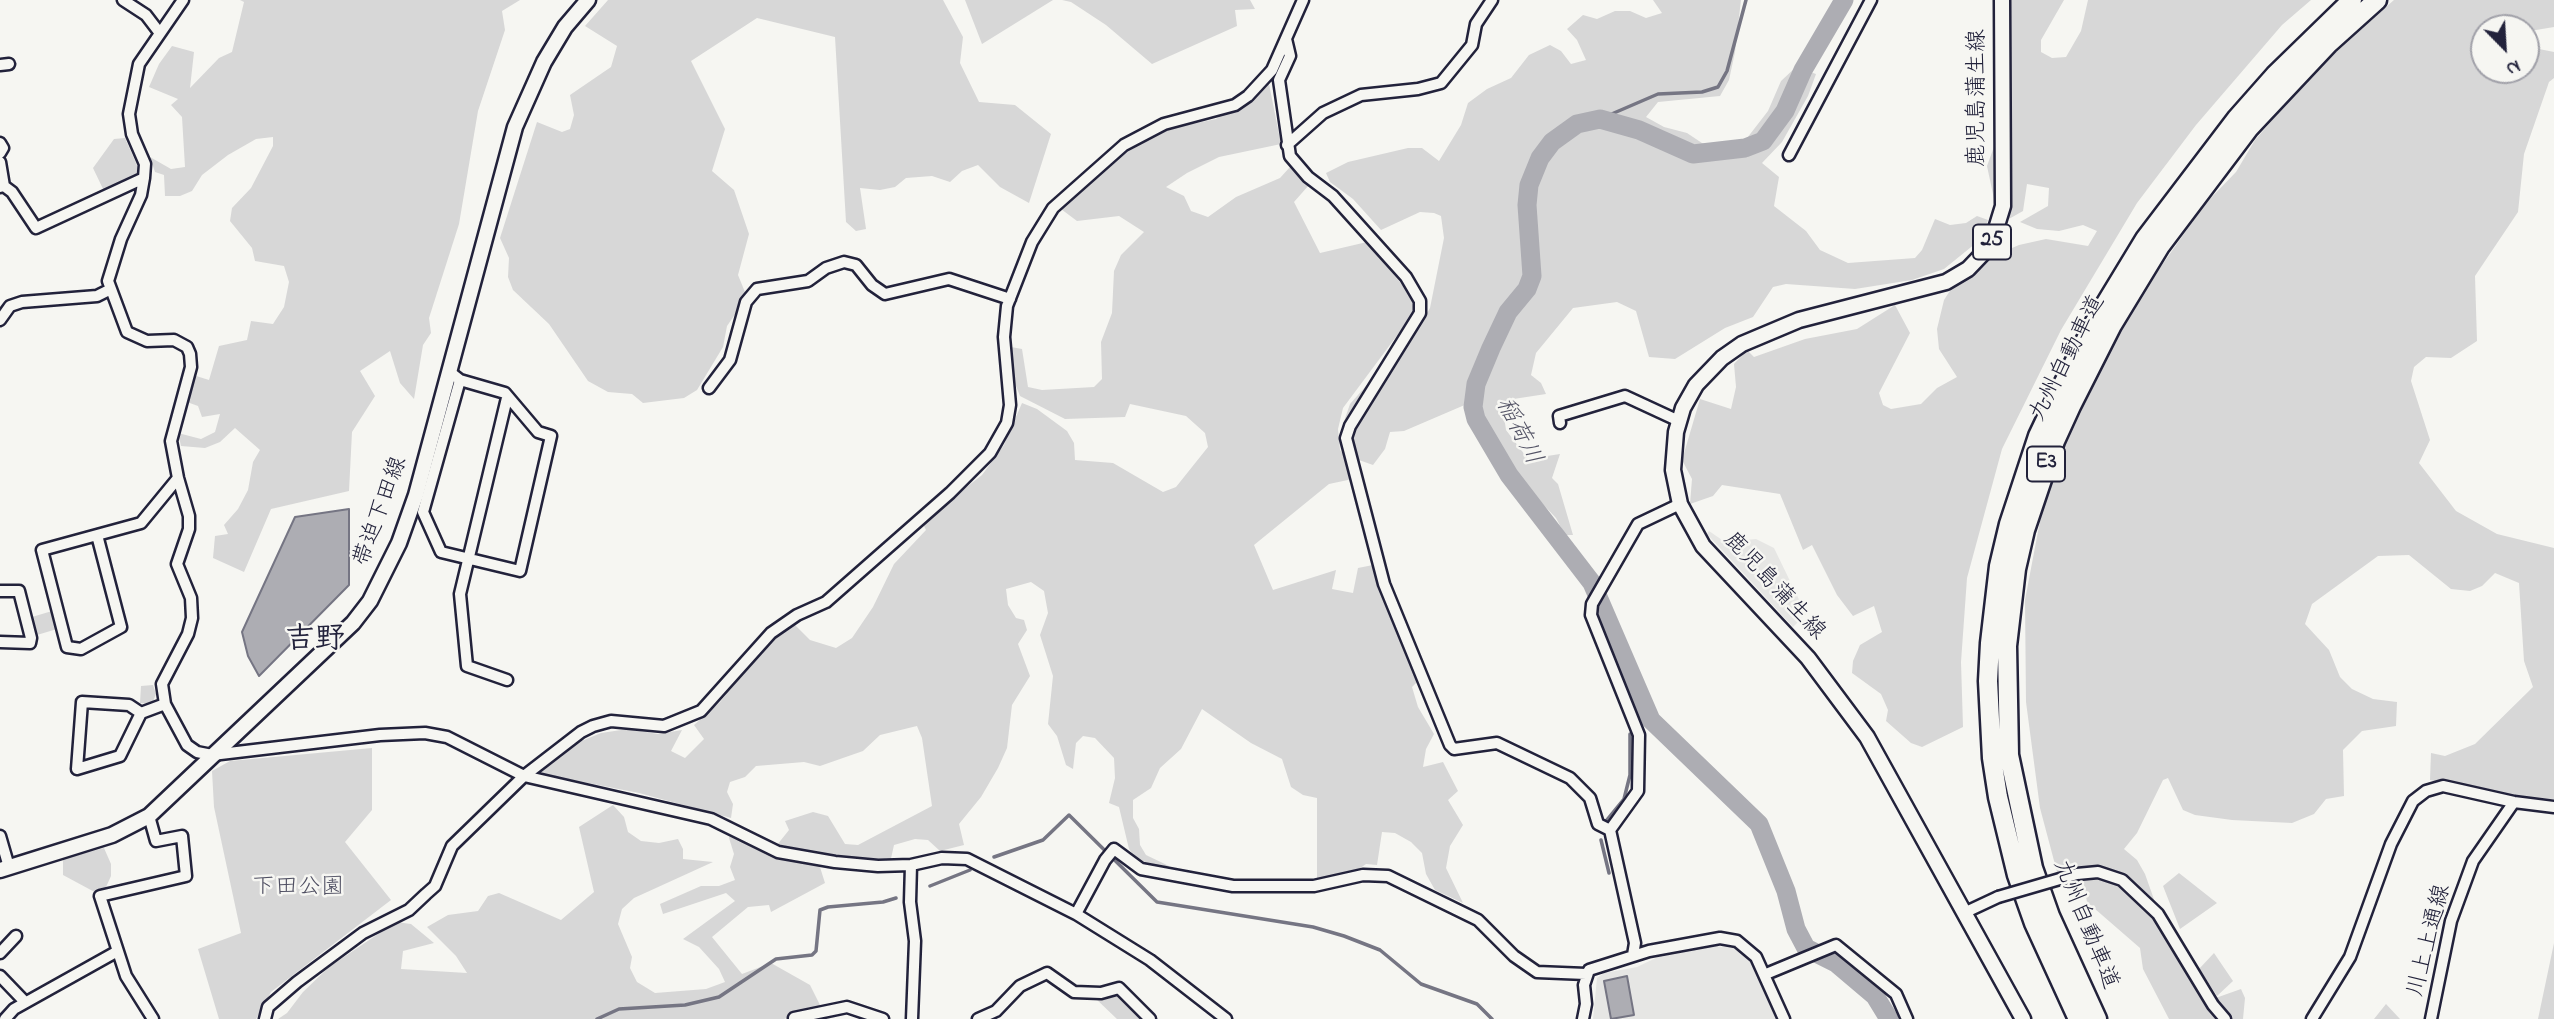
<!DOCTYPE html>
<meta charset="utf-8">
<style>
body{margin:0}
#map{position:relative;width:2554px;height:1019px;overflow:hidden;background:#f6f6f2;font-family:"Indie Flower",sans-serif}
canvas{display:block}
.north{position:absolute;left:2470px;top:14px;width:70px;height:70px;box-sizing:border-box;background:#f6f6f2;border:2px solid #a1a1a9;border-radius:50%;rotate:156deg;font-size:19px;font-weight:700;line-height:28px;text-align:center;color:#22223b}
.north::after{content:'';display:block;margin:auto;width:24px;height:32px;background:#22223b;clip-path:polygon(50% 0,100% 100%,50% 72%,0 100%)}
</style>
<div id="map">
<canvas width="2554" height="1019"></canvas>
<div class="north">N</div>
</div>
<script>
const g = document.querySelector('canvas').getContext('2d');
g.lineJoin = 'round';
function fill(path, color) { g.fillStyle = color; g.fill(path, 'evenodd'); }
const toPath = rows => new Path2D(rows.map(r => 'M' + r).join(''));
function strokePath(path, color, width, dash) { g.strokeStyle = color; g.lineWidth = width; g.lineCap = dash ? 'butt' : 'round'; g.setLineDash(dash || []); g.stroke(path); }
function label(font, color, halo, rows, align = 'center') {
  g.font = font + ' "Indie Flower","Klee One",sans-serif'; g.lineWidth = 5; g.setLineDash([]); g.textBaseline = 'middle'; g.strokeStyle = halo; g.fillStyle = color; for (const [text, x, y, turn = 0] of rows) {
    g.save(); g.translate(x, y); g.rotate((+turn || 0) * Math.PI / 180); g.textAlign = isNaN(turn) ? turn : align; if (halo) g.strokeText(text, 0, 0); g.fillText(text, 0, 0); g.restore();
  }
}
fill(toPath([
 [1709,531,1725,542,1756,539,1774,548,1806,614,1793,627,1707,534],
 [1716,946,1735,948,1749,955,1778,1019,1593,1019,1597,978,1604,973,1637,967,1660,956]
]), '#e6e6e4');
fill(toPath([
 [240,0,520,0,502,11,505,30,478,111,459,224,429,318,431,333,423,345,414,399,400,383,390,351,360,371,375,396,352,432,349,491,271,509,244,572,213,558,215,536,228,534,224,525,238,509,248,490,253,462,260,450,235,428,220,442,205,448,181,446,178,433,201,439,215,432,220,414,202,417,198,406,187,402,193,375,209,380,219,346,247,340,251,321,273,324,284,307,289,282,284,266,255,261,252,248,230,221,232,208,251,188,273,146,273,137,256,139,228,155,202,175,192,191,180,196,165,196,164,175,155,172,150,157,171,169,185,167,182,117,171,105,178,99,149,87,159,64,172,46,194,52,190,88,219,58,232,52,244,2],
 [608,0,943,0,963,37,960,63,979,102,1015,105,1051,134,1029,203,1000,187,978,165,962,171,950,182,932,176,906,178,895,187,880,190,860,188,866,229,856,231,846,222,835,37,757,18,691,61,725,129,712,171,734,190,749,234,738,275,747,297,727,326,723,347,697,390,684,398,643,403,632,394,608,392,588,381,549,324,513,290,508,277,509,258,500,238,537,122,562,132,570,129,574,115,570,95,611,67,617,46,585,26],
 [965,0,1053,0,982,44],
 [1062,0,1250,0,1255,9,1235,10,1237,26,1152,64,1106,25,1071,2],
 [1653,0,1741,0,1735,52,1729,80,1720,96,1658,102,1646,117,1664,127,1687,133,1702,143,1719,148,1744,142,1768,111,1781,81,1796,67,1816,74,1808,96,1782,142,1762,163,1779,177,1774,206,1806,231,1820,250,1848,263,1915,258,1922,250,1935,219,1950,225,1966,223,1977,216,1988,220,1981,239,1944,269,1912,280,1855,289,1786,284,1773,287,1753,317,1725,328,1675,359,1649,357,1636,311,1617,302,1573,308,1536,353,1531,375,1541,383,1546,394,1507,400,1503,409,1506,430,1528,459,1560,454,1552,478,1558,484,1573,535,1565,535,1556,518,1538,499,1507,483,1482,445,1468,415,1467,404,1404,431,1390,432,1385,449,1373,465,1359,460,1343,444,1342,427,1350,404,1420,325,1430,308,1444,238,1441,216,1434,213,1420,212,1381,230,1353,199,1330,182,1326,173,1348,162,1408,148,1422,148,1439,161,1461,125,1468,103,1487,89,1511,78,1529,55,1550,45,1561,51,1571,64,1586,60,1577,40,1567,29,1583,15,1597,19,1615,11,1630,11,1646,18,1662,13],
 [2010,0,2064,0,2041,40,2041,52,2052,58,2066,57,2081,31,2088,0,2311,0,2282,25,2196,125,2137,203,2061,330,2002,449,1967,578,1961,662,1963,727,1922,747,1911,743,1886,721,1888,710,1881,694,1852,673,1853,661,1860,645,1882,632,1874,606,1853,616,1837,595,1812,545,1803,550,1780,494,1722,485,1713,496,1690,504,1692,479,1682,460,1700,399,1731,409,1736,387,1734,364,1747,350,1754,357,1805,339,1857,329,1895,305,1910,333,1879,393,1883,405,1891,409,1921,404,1937,388,1957,377,1939,349,1937,329,1944,300,1955,283,1984,260,2019,245,2046,239,2088,246,2097,231,2083,225,2059,231,2037,229,2020,222,2048,206,2049,188,2027,184,2023,211,2007,220,1997,213,1987,166,1995,144,2011,114],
 [2394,0,2554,0,2554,27,2530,31,2526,40,2539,49,2554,52,2554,78,2549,82,2524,154,2518,212,2475,276,2477,341,2451,358,2426,357,2414,367,2411,381,2430,440,2419,463,2456,511,2497,534,2554,548,2554,799,2514,798,2430,780,2431,753,2445,756,2475,744,2533,687,2524,661,2519,583,2495,573,2482,586,2470,591,2451,589,2409,555,2378,556,2312,604,2305,624,2329,650,2340,677,2352,689,2373,699,2397,702,2396,726,2362,731,2343,750,2344,796,2326,799,2314,814,2292,823,2232,820,2195,815,2183,810,2168,778,2163,780,2137,833,2124,849,2137,860,2145,874,2168,939,2210,1000,2241,989,2245,998,2243,1019,2169,1019,2143,969,2140,948,2087,902,2081,867,2057,872,2040,808,2026,702,2025,600,2040,521,2061,445,2087,386,2157,272,2205,204,2236,172,2255,140,2321,64],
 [2484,28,2526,28,2526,70,2484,70],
 [1268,79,1281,144,1219,157,1187,173,1166,187,1184,196,1191,211,1208,217,1236,197,1280,178,1290,167,1309,185,1294,202,1320,253,1367,242,1412,297,1414,310,1407,322,1343,408,1338,429,1340,450,1362,477,1329,484,1254,545,1273,590,1336,570,1332,589,1353,593,1358,568,1373,565,1426,673,1412,687,1418,707,1434,734,1426,749,1423,767,1443,762,1458,791,1448,800,1463,825,1450,846,1446,868,1463,903,1435,890,1426,874,1422,853,1411,842,1395,833,1382,832,1377,865,1366,864,1340,882,1317,880,1317,798,1303,795,1291,787,1282,759,1251,743,1202,709,1181,749,1160,768,1151,788,1133,800,1133,818,1139,829,1140,845,1146,855,1169,866,1156,869,1136,858,1129,849,1119,807,1109,803,1115,778,1114,758,1095,738,1083,736,1076,743,1073,769,1066,765,1057,736,1048,724,1053,676,1040,635,1048,613,1044,591,1031,582,1006,589,1008,605,1016,618,1024,620,1027,630,1018,644,1030,676,1012,705,1007,748,998,768,981,797,959,824,964,845,940,851,928,840,915,839,894,845,890,863,851,862,777,845,789,830,785,821,813,812,828,816,845,844,858,845,932,806,922,738,917,726,880,735,863,751,820,766,804,762,756,766,745,777,730,782,727,792,733,804,731,818,639,793,537,773,538,765,562,749,601,733,628,729,658,734,682,730,671,751,685,758,704,739,694,725,720,702,774,636,794,624,810,640,836,648,852,638,873,607,894,564,926,530,922,522,982,475,1004,445,1022,403,1037,409,1067,431,1074,443,1075,460,1113,463,1163,492,1176,487,1208,447,1205,433,1186,416,1130,404,1125,417,1065,419,1020,396,1014,381,1011,347,1022,349,1028,387,1042,390,1094,387,1102,379,1101,342,1112,313,1114,271,1121,255,1144,232,1119,216,1077,221,1061,209,1094,174,1148,139,1173,128,1216,119,1238,107],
 [125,138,139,170,138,175,104,191,93,168,114,139],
 [52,611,57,629,37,635,32,617],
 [153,685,156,694,152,704,140,703,141,686],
 [372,748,372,810,345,842,391,900,271,992,256,1019,219,1019,198,949,241,933,214,807,212,771,230,761],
 [613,805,624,817,628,832,641,841,659,843,678,839,683,849,683,859,713,862,634,898,622,909,618,924,632,957,630,968,637,982,655,993,706,989,725,982,719,969,699,947,683,939,735,901,726,893,663,914,660,904,701,886,719,886,735,880,730,867,734,854,729,838,731,830,819,864,825,883,771,912,769,905,748,907,712,937,742,974,771,963,810,985,821,1007,784,1019,278,1019,287,1013,303,992,329,967,396,922,411,924,434,943,403,951,401,969,467,973,456,956,427,927,448,915,478,911,488,896,499,893,561,920,594,892,579,827],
 [104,848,111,864,111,876,102,896,63,875,63,859],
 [2179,873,2217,903,2180,929,2163,886],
 [2554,943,2554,1019,2538,1019],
 [2214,953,2233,981,2217,996,2199,969],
 [1122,995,1144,1019,1117,1019,1095,998],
 [2386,1004,2400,1019,2374,1019]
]), '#d7d7d7');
const water = toPath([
 [349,509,349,585,259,676,248,656,242,632,295,517,349,509],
 [1627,976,1634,1015,1611,1019,1604,981,1627,976]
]);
fill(water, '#adadb3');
strokePath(water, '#757583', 2);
strokePath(toPath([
 [1600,119,1658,94,1702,92,1718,87,1727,71,1746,0],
 [1640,716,1646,707],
 [1606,821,1624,799,1630,775,1630,734],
 [1601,840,1609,873],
 [994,857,1043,840,1069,815,1157,902,1313,927,1344,936,1380,950,1421,984,1477,1004,1492,1019],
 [930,886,970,870],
 [597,1019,619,1009,685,1005,719,997,776,959,812,955,816,951,820,910,828,907,883,902,896,898]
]), '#757583', 3.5);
strokePath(toPath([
 [1844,0,1803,70,1785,111,1763,141,1745,148,1693,154,1639,130,1600,119,1577,124,1552,142,1540,158,1529,185,1527,205,1532,276,1527,289,1508,312,1491,348,1476,384,1473,407,1476,419,1509,475,1592,583,1651,720,1759,824,1786,891,1796,929,1806,948,1836,963,1875,996,1889,1019]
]), '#adadb3', 19);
const street = toPath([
 [123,0,146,15,159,32],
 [183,0,139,64,129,114,132,134,145,164,144,178,141,195,121,239,108,281,127,332,147,341,174,340,187,347,190,354,191,367,171,441,178,478,189,516,189,529,177,564,191,598,192,618,188,634,162,684,165,704,187,745,197,752,212,755,380,735,425,733,447,737,524,776,711,819,778,852,835,862,878,866,911,865,942,858,967,859,1076,914,1150,960,1226,1019],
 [1286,39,1290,56,1279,80,1290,156,1308,177,1333,196,1406,277,1420,301,1420,313,1350,426,1346,438,1384,584,1450,745,1454,749,1497,743,1570,778,1590,798,1598,824,1610,830,1635,943,1633,955],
 [0,65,9,64],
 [0,143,3,148,0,153],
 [1287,145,1323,113,1361,95,1418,89,1441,83,1472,45,1476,24,1492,0],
 [1789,155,1871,0],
 [0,162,4,186],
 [0,187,4,186,12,192,36,228,144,178],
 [0,320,10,306,22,302,97,296,109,290],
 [451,373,460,380,505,393,538,432,551,436,520,571,441,552,423,512,460,380],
 [709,388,730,360,746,302,757,289,808,281,826,268,844,262,856,265,872,285,885,294,949,279,1010,299],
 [1560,423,1559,416,1625,396,1679,421],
 [97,535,121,627,81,649,67,647,42,550,141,523,178,478],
 [0,591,19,591,31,638,30,643,0,642],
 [507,680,467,666,460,594,507,398],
 [141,713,129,705,82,702,77,769,120,756,141,713,165,704],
 [149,816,156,841,182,836,186,876,100,896,126,976,153,1019],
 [1610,830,1638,791,1639,735,1591,615,1592,604,1638,524,1680,504],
 [0,836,9,867],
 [911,865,910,902,915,941,912,1019],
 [2077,874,2098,872,2122,880,2158,914,2213,1005,2225,1019],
 [1966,912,1998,897],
 [1076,914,1105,860,1114,849,1141,869,1233,886,1314,886,1363,875,1388,876,1478,920,1514,956,1537,972,1586,974],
 [0,953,16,936],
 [1766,974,1836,945,1896,994,1907,1019],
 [0,976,25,1002],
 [794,1018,847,1007,883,1019],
 [5,1019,14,1009,116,952],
 [265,1019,268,1007,297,982,363,933,409,910,426,894,435,886,452,846,524,776,581,732,593,726,611,721,664,726,701,711,771,633,797,615,826,602,950,493,990,453,1007,423,1010,405,1004,337,1007,306,1032,242,1053,208,1124,145,1164,124,1235,105,1248,96,1272,70,1303,0],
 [978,1019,996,1011,1020,986,1047,973,1074,992,1101,993,1119,988,1150,1019],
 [1583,1019,1586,1004,1584,985,1589,970,1649,951,1720,938,1737,941,1756,957,1784,1019],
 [2312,1019,2350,957,2391,844,2413,801,2426,791,2443,786,2514,802,2554,807],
 [2431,1019,2451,921,2473,861,2514,802]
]);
const secondary = toPath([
 [0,870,112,835,149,816,353,623,370,601,399,543,416,495,515,127,544,62,565,27,588,0]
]);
const primary = toPath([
 [2002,0,2003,206,1991,245,1968,269,1946,282,1799,320,1742,344,1722,358,1696,385,1683,408,1676,432,1673,470,1680,504,1703,546,1808,658,1867,737,2023,1019]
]);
const highway = toPath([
 [2078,1019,2034,923,2017,875,1998,797,1992,758,1988,681,1990,643,1999,566,2009,524,2038,436,2057,396,2097,318,2145,239,2237,118,2275,75,2352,0],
 [2097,1019,2050,916,2033,868,2009,755,2007,646,2016,569,2025,530,2055,441,2071,406,2112,325,2160,246,2249,128,2328,44,2377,0]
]);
strokePath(street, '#22223b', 15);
strokePath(secondary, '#22223b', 19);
strokePath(primary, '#22223b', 19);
strokePath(highway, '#22223b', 23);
strokePath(street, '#f6f6f2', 10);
strokePath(secondary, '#f6f6f2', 14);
strokePath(primary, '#f6f6f2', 14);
strokePath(highway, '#f6f6f2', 18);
const streetBridge = toPath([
 [1998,897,2077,874]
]);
strokePath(streetBridge, '#22223b', 15, []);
strokePath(streetBridge, '#f6f6f2', 10);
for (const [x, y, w] of [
 [1992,242,38],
 [2046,464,38]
]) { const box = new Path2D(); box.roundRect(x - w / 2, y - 17.5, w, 35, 5); g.fillStyle = '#f6f6f2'; g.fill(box); strokePath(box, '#22223b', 2); }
label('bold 21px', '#22223b', null, [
 ["25",1992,242],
 ["E3",2046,464]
]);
label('23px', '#22223b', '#f6f6f2', [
 ["鹿児島蒲生線",1979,98,-90],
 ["九州自動車道",2069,359,-63],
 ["帯迫下田線",382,512,-70],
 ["鹿児島蒲生線",1773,587,47],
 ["九州自動車道",2084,925,68],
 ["川上上通線",2431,941,-76]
]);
label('23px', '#4f4f62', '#f6f6f2', [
 ["下田公園",298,889]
]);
label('italic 24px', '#535365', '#f6f6f2', [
 ["稲荷川",1517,432,63]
]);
label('bold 30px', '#22223b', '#f6f6f2', [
 ["吉野",315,642]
]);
</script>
